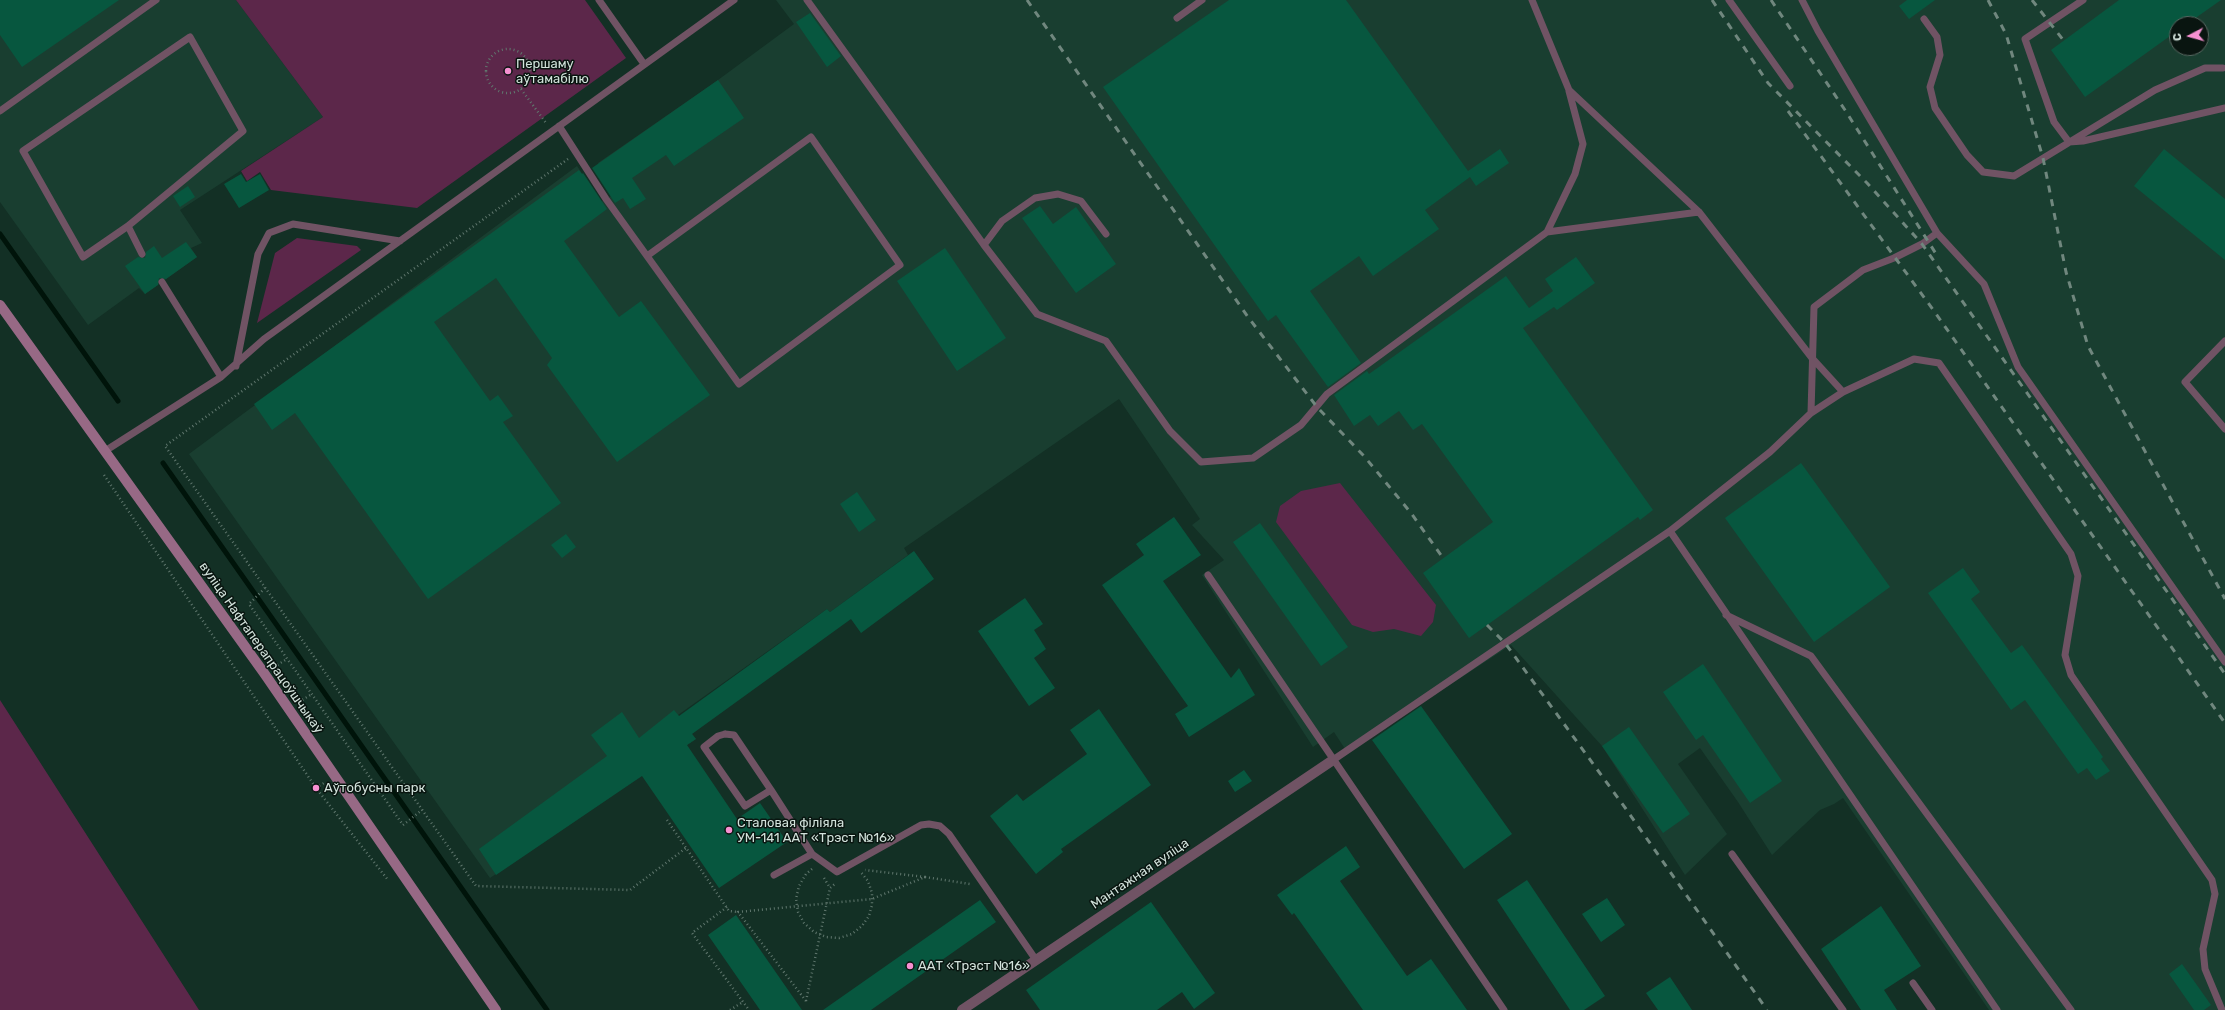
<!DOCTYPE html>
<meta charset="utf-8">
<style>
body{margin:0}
#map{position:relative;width:2225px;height:1010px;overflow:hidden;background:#133025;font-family:Rubik,sans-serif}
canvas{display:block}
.north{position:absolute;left:2169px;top:16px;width:40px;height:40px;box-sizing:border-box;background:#091510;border:1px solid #596761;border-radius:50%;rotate:264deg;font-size:11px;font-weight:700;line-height:16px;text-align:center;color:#d2e2db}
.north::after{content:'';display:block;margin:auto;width:14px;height:18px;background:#f690d1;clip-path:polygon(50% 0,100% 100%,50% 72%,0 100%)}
</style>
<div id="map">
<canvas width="2225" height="1010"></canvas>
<div class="north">С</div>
</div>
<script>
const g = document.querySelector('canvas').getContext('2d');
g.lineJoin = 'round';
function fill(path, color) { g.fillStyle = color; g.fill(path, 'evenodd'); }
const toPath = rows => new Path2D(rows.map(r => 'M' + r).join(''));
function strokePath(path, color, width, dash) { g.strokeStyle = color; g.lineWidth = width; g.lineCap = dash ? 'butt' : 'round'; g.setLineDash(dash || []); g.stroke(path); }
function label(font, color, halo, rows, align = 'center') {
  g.font = font + ' Rubik,sans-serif'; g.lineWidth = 3; g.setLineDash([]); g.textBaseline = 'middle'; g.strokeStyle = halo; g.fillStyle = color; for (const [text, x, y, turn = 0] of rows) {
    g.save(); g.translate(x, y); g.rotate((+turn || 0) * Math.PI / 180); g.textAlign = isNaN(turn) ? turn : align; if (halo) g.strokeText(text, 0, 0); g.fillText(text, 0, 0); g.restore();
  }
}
fill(toPath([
 [0,0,236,0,323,117,180,210,202,243,191,248,197,257,145,294,139,288,88,325,0,202],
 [776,0,2225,0,2225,1010,1989,1010,1843,798,1834,804,1820,810,1772,855,1738,802,1700,748,1678,764,1727,834,1685,875,1602,746,1511,645,1347,752,1334,732,1313,747,1202,575,1224,560,1192,525,1200,519,1119,399,904,548,908,555,830,612,827,609,678,715,696,739,490,878,189,454,577,166,601,202,618,192,598,163,718,80,794,24],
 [2177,24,2201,24,2201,48,2177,48]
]), '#193e30');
fill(toPath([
 [236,0,585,0,626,58,417,208,271,190,260,172,247,181,241,171,323,117],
 [297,238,357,246,361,250,257,323,275,253],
 [1340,483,1436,605,1433,622,1421,636,1394,629,1373,632,1352,625,1276,522,1280,506,1301,491],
 [0,700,199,1010,0,1010]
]), '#5c274a');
strokePath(toPath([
 [0,234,118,401],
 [163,463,547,1010]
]), '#00140a', 5);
fill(toPath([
 [0,0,119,0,22,67,0,35],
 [1229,0,1346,0,1468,171,1500,149,1509,163,1476,186,1470,177,1425,210,1439,229,1373,276,1359,256,1310,291,1361,363,1328,387,1276,315,1268,321,1103,87],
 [1907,0,1935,0,1909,19,1899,6],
 [2119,0,2221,0,2187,24,2177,24,2177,31,2085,97,2051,50],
 [810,13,841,56,827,67,796,22],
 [718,80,744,118,674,166,666,155,632,178,646,199,630,209,623,198,615,203,592,168],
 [2164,149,2225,199,2225,260,2134,186],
 [579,170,582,174,583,173,607,209,564,241,619,317,641,301,710,395,617,462,547,365,552,358,496,278,434,322,490,401,498,395,513,416,503,422,561,503,428,599,295,413,272,430,254,404],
 [241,174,246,182,260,174,269,190,239,208,224,184],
 [188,186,195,197,180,207,173,196],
 [1040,206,1053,224,1076,207,1116,264,1076,293,1022,218],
 [186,242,197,257,166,279,159,278,158,285,145,294,125,266,138,257,145,258,146,252,154,246,162,258],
 [945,248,1006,338,957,371,897,281],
 [1576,257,1595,283,1557,310,1554,307,1523,328,1653,510,1640,520,1638,517,1469,638,1423,573,1493,522,1422,424,1413,430,1399,411,1378,426,1370,415,1354,426,1334,395,1367,371,1369,374,1506,276,1529,308,1553,291,1545,279],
 [1801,463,1890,587,1814,642,1725,518],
 [857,492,876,520,859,532,840,504],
 [1174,517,1201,555,1163,581,1231,678,1239,668,1255,695,1189,737,1175,714,1188,706,1102,585,1144,555,1136,544],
 [1260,523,1348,647,1321,666,1233,542],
 [566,534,576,547,562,558,551,545],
 [914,551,934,579,861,633,851,619,692,734,696,739,687,745,737,819,760,803,787,842,719,888,642,776,496,875,479,849,607,756,591,735,622,712,639,738,674,710,679,716,827,609,830,612],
 [1963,568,1980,592,1971,599,2011,653,2022,645,2103,757,2101,759,2110,771,2096,780,2087,768,2078,774,2025,700,2011,710,1928,593],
 [1025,598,1043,624,1034,630,1046,649,1034,658,1055,688,1029,706,978,631],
 [1703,664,1782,781,1750,803,1703,735,1696,740,1663,692],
 [1421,706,1512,834,1464,869,1372,740],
 [1099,709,1151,785,1061,849,1063,852,1036,874,990,816,1017,794,1023,801,1087,754,1070,730],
 [1629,727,1690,814,1663,833,1602,746],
 [1244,770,1252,781,1235,792,1228,781],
 [1346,846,1360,867,1340,881,1407,976,1431,959,1467,1010,1363,1010,1294,913,1292,915,1277,895],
 [1527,880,1605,996,1584,1010,1570,1010,1497,900],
 [1607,898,1625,925,1601,942,1582,914],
 [980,900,996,922,871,1010,823,1010],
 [1151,902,1215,993,1194,1009,1182,992,1157,1010,1040,1010,1026,990],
 [1881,906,1921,966,1884,990,1897,1010,1861,1010,1821,949],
 [736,915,802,1010,760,1010,708,935],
 [2182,964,2211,1005,2204,1010,2194,1010,2169,974],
 [1670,977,1692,1010,1658,1010,1646,993]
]), '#07573f');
strokePath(toPath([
 '486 71a22 22 0 1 1 44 0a22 22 0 1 1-44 0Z',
 [521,89,546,123],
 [568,159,165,446,476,886,630,890,686,848],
 [104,475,316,788,388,880],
 [265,588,249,604,403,825,422,810],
 [274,667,287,659],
 [299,702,312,694],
 [316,788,324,783],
 [667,820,729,911,738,912],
 [812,869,806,874,799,886,796,899,798,912,804,923,814,932,826,937,839,938,852,934,862,926,869,916,872,905,872,893,868,881,860,871],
 [925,877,970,884],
 [824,878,830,888,836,883],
 [727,907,692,933,749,1010],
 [806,1001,738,912,872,899,925,877,865,870],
 [806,1001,830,888],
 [730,1010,743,1002]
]), '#60776e', 2.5, [1, 3]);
strokePath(toPath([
 [599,0,644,64],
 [807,0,984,245,1037,314,1106,341,1170,431,1201,462,1253,458,1301,425,1327,394,1547,232,1699,212],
 [1532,0,1569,90,1699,212,1812,358,1843,392],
 [1729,0,1790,86],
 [1802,0,1818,31,1937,233,1984,284,2018,367,2225,662],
 [2083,0,2025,39,2054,122,2069,142,2083,141,2225,108],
 [1177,18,1202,0],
 [1924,19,1937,37,1940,55,1930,87,1935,108,1967,155,1983,172,2014,176,2155,90,2205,68,2223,68],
 [0,111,156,0],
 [559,126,606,199,647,256,739,384,900,265,811,137,647,256],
 [128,226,243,131,190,37,23,151,83,257,128,226,142,254],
 [1547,232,1575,174,1583,144,1569,91],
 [984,245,1002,221,1035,198,1058,194,1081,201,1106,234],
 [162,282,221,377],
 [2225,341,2185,382,2225,429],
 [236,366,258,254,269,233,293,224,400,241],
 [1811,413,1814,307,1863,270,1894,258,1922,244,1937,233],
 [105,451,221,377,264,339,734,0],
 [1670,531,1997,1010],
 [1208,575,1504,1010],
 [1726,615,1811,656,2071,1010],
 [725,734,734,735,771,790,745,806,704,747,718,736,725,734],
 [1333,760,1670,531,1770,452,1811,413,1843,392,1914,359,1939,363,2071,554,2078,576,2065,655,2071,675,2212,880,2215,894,2203,949,2205,969,2222,1010],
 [771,790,812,854,837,872,921,825,929,824,940,826,949,834,1036,960],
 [1732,854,1843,1010],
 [774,875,812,854],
 [1913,983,1932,1010]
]), '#705364', 7);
strokePath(toPath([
 [962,1010,1333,760]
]), '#705364', 10);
strokePath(toPath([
 [0,305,264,673,496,1010]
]), '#976985', 10);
strokePath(toPath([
 [1027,0,1248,317,1317,407,1364,456,1411,513,1443,558],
 [1712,0,1768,83,1867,183,1922,244,2225,674],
 [1771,0,1845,110,1938,257],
 [1988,0,2006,34,2043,158,2066,272,2088,346,2225,599],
 [2032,0,2064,41],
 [1788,111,1934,311,2225,723],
 [1487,625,1505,643,1626,809,1767,1010]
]), '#70877e', 3, [7, 7]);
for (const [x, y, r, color] of [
 [508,71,4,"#f690d1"],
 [316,788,4,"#f690d1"],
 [729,830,4,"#f690d1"],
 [910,966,4,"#f690d1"]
]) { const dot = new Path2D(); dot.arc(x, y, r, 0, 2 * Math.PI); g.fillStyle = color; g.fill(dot); strokePath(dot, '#091510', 1.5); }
label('13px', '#d2e2db', '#091510', [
 ["Першаму",516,64],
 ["аўтамабілю",516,79],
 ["Аўтобусны парк",324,788],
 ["Сталовая філіяла",737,823],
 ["УМ-141 ААТ «Трэст №16»",737,838],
 ["ААТ «Трэст №16»",918,966]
], 'left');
label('13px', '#d2e2db', '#091510', [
 ["вуліца Нафтаперапрацоўшчыкаў",261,648,55],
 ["Мантажная вуліца",1140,874,-34]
]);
</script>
